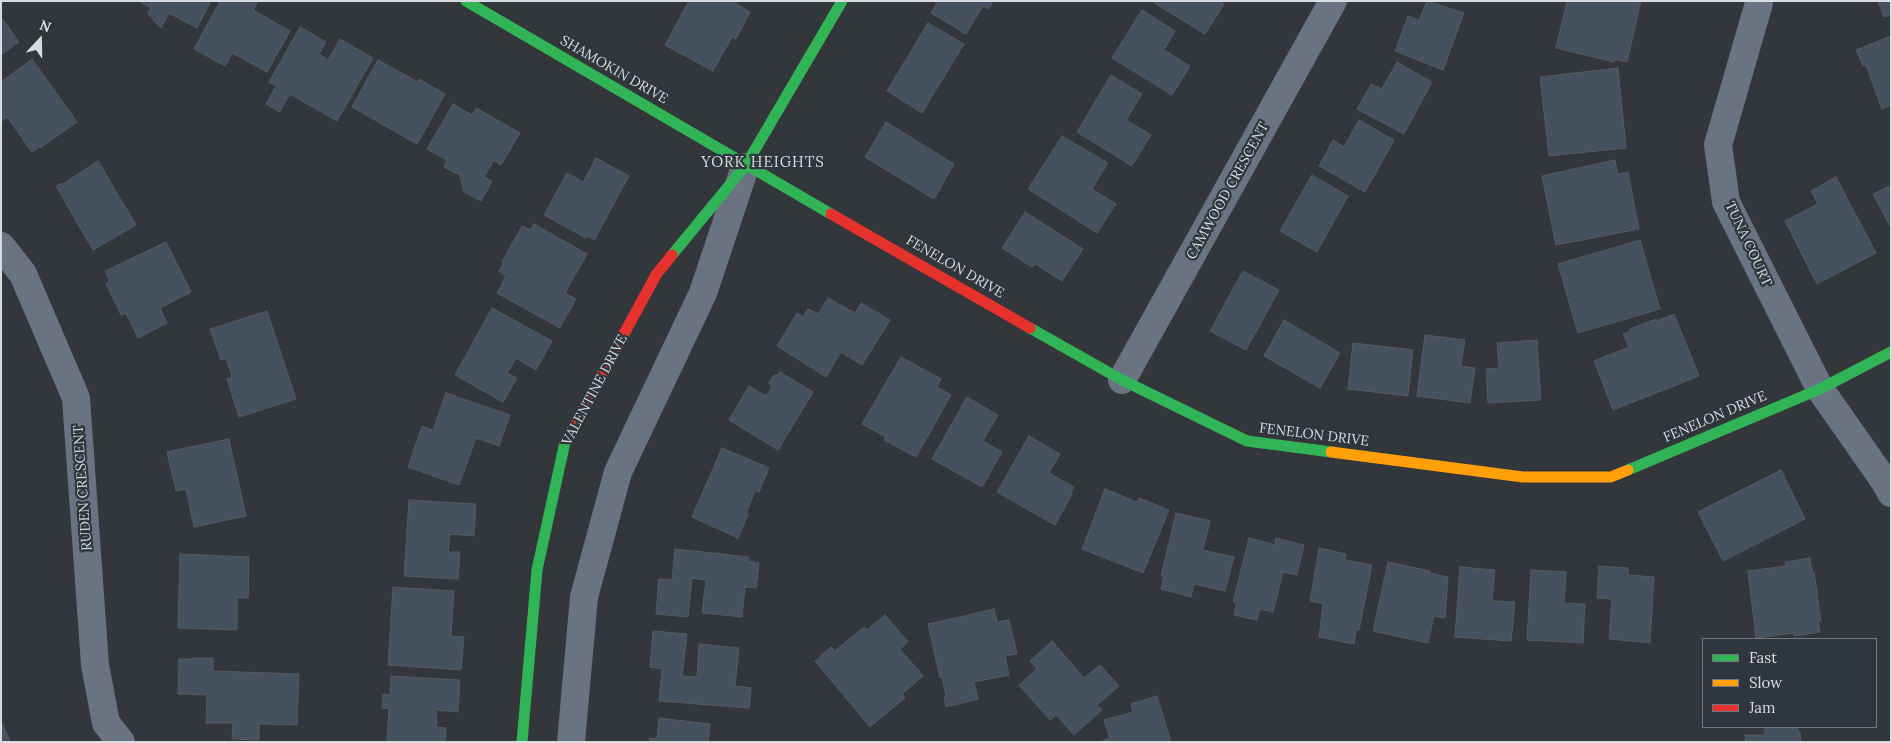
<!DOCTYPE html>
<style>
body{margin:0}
#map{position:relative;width:1892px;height:743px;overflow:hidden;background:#33363a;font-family:Lora,serif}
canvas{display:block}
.frame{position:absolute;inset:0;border:2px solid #d8dce1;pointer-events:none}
.legend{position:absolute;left:1702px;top:638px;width:175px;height:90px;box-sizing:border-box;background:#30363d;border:1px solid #73787f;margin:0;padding:6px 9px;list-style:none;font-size:15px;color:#d8dce1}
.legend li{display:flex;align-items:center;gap:10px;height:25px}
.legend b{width:25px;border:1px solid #73787f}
.north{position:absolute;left:15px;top:15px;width:50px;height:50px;-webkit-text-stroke:4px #30363d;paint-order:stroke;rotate:21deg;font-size:14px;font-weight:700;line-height:20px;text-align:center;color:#d8dce1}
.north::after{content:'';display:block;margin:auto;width:18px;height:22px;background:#d8dce1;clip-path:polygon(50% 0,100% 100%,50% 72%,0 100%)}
</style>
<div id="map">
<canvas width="1892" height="743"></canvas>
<div class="frame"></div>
<ul class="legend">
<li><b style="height:6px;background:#30b455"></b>Fast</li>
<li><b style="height:6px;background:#ff9f0a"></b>Slow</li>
<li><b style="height:6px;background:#e5322d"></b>Jam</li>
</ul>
<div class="north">N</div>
</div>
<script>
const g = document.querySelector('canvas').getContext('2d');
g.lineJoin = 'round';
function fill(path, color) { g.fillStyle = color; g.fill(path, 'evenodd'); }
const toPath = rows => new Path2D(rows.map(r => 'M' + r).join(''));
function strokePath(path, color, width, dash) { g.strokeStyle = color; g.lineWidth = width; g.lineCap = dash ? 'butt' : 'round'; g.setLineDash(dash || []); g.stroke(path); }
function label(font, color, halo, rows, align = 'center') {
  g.font = font + ' Lora,serif'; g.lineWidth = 4.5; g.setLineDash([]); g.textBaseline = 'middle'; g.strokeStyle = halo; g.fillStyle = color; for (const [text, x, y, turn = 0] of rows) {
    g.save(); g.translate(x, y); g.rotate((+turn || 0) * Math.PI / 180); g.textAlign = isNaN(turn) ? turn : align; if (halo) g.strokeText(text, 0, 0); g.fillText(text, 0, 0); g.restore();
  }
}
const building = toPath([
 [139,1,211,1,197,28,169,13,161,28,148,14,151,8,139,1],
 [220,1,258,1,253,10,290,31,267,72,232,53,225,66,194,49,220,1],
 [689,1,732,1,750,12,736,39,732,37,713,71,665,45,689,1],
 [938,1,993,1,989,9,983,6,966,34,931,13,938,1],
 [1151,1,1220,1,1224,4,1205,34,1151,1],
 [1427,1,1464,13,1443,70,1395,51,1408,16,1419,20,1427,1],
 [1567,1,1641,1,1627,62,1614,59,1614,62,1556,48,1567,1],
 [1878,1,1891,1,1891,15,1884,17,1878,1],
 [1142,10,1175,31,1164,50,1190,66,1172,95,1112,58,1142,10],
 [1,17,19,42,1,55,1,17],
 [928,23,964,44,922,113,887,91,928,23],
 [300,27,326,42,319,54,328,60,340,39,373,58,337,121,290,94,280,112,266,104,276,86,269,82,300,27],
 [1891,36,1891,105,1882,109,1866,65,1863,66,1856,50,1891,36],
 [32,59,77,122,40,148,39,147,32,152,7,117,2,121,1,119,1,82,32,59],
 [378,60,418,82,419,79,445,94,417,144,352,107,378,60],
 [1397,62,1432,82,1404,134,1357,109,1371,84,1382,89,1397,62],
 [1618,68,1626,148,1549,156,1540,77,1618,68],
 [1111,75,1142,94,1126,120,1151,135,1132,166,1077,132,1111,75],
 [453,104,472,115,476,108,520,133,501,165,494,160,484,177,492,181,481,201,464,192,459,172,457,174,444,167,447,160,427,149,453,104],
 [1359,120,1394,140,1365,192,1319,166,1333,140,1344,147,1359,120],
 [886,122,954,164,934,199,865,157,886,122],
 [1062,136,1108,163,1092,189,1116,204,1097,233,1028,189,1062,136],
 [596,158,629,176,594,240,588,236,586,238,544,215,567,173,583,182,596,158],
 [1615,160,1618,174,1628,172,1639,229,1556,245,1542,176,1615,160],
 [98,161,136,225,93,250,56,186,61,183,61,185,98,161],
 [1312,175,1348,196,1317,252,1280,231,1312,175],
 [1836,177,1876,253,1817,284,1785,221,1818,204,1811,191,1836,177],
 [1891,185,1891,228,1873,194,1891,185],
 [1025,212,1083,249,1062,281,1035,264,1032,267,1002,248,1025,212],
 [534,224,587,254,565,293,576,299,560,328,497,293,506,276,499,271,504,263,502,262,522,226,531,230,534,224],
 [1640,240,1660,309,1578,333,1558,264,1640,240],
 [166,242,191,292,160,308,167,323,138,338,126,313,121,315,106,284,110,282,105,271,166,242],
 [1243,271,1279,290,1246,350,1210,331,1243,271],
 [828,298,855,313,861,303,890,320,862,365,841,352,826,377,777,346,797,313,803,317,808,309,818,314,828,298],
 [492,308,552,341,536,370,516,358,507,373,517,378,503,402,455,375,492,308],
 [267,311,296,399,239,417,227,379,232,377,226,358,221,360,210,329,267,311],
 [1674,314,1699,376,1613,410,1594,361,1629,347,1623,334,1631,331,1630,329,1656,319,1657,321,1674,314],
 [1284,320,1340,353,1320,388,1264,356,1284,320],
 [1425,335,1465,340,1461,366,1475,368,1470,403,1417,396,1425,335],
 [1537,340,1541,400,1488,403,1486,369,1499,368,1497,343,1537,340],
 [1353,343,1413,350,1408,396,1348,389,1353,343],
 [901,357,941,379,937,387,951,395,916,457,884,440,886,437,862,424,901,357],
 [780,372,813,392,778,450,729,420,749,386,766,396,772,387,769,383,774,375,778,375,780,372],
 [446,393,510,415,499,446,476,438,459,485,408,467,422,426,433,430,446,393],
 [967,397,998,415,983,441,1002,452,982,487,932,459,967,397],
 [1029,436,1060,454,1049,473,1074,487,1071,493,1072,494,1055,525,997,492,1029,436],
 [229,439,246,516,194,527,186,489,176,491,167,452,229,439],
 [722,448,769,468,759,492,755,491,746,513,748,514,738,538,692,517,722,448],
 [1781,470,1805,519,1723,561,1698,512,1781,470],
 [1105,489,1137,502,1139,498,1169,510,1143,573,1082,549,1105,489],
 [409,500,476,504,474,536,450,534,448,552,460,552,458,579,404,576,409,500],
 [1176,513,1210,521,1203,550,1234,557,1225,591,1194,584,1191,597,1161,589,1164,576,1161,576,1176,513],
 [1249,538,1275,545,1276,538,1304,545,1297,575,1283,572,1273,612,1260,609,1257,620,1234,615,1237,603,1233,602,1249,538],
 [1319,548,1346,554,1345,560,1372,565,1359,630,1356,629,1354,644,1319,637,1323,604,1310,601,1319,548],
 [675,549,749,557,748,561,759,563,756,588,745,587,742,617,702,613,706,580,692,578,688,617,656,614,659,579,672,580,675,549],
 [180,554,249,557,248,598,237,598,237,630,178,628,180,554],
 [1810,558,1812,572,1814,572,1821,621,1818,621,1820,632,1794,636,1794,633,1756,638,1748,571,1786,566,1785,562,1810,558],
 [1388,562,1430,571,1430,573,1448,577,1445,618,1434,616,1428,643,1373,631,1388,562],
 [1599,566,1628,568,1628,575,1654,577,1650,643,1609,639,1612,599,1597,598,1599,566],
 [1460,567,1495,570,1492,601,1515,602,1511,641,1455,637,1460,567],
 [1531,570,1566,572,1564,603,1585,604,1583,643,1527,640,1531,570],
 [393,587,454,591,451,636,464,637,461,670,388,665,393,587],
 [994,609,997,622,1009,620,1017,654,1005,656,1009,675,974,682,978,699,946,707,944,697,946,696,942,677,940,678,928,624,994,609],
 [885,615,908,642,900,649,923,676,902,694,905,698,870,727,815,661,831,647,835,651,864,627,867,630,885,615],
 [653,631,687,634,682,676,697,677,699,644,739,648,735,686,751,688,749,708,659,701,662,669,650,667,653,631],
 [1052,641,1084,678,1100,665,1119,686,1097,705,1102,710,1074,735,1056,715,1050,720,1019,685,1037,669,1030,661,1052,641],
 [194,658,213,658,213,671,299,674,297,725,259,724,259,740,232,739,233,723,206,723,207,695,178,694,179,659,193,659,194,658],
 [391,676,460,680,458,712,437,710,436,727,446,728,445,742,387,742,389,709,382,708,383,694,390,695,391,676],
 [1157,696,1171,742,1100,742,1110,738,1104,720,1133,712,1131,704,1157,696],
 [659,718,710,724,708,742,649,742,650,738,657,739,659,718],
 [1,720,10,742,1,742,1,720],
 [1765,727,1797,727,1798,732,1800,732,1801,742,1746,742,1745,735,1765,735,1765,727]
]);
fill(building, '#45515f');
strokePath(building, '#575a5d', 1);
strokePath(toPath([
 [1759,3,1718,145,1726,202,1820,389,1885,482,1891,493],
 [1,246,23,274,76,398,95,665,106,723,121,742],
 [1122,380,1333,1],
 [571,742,584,597,618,472,703,293,745,167]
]), '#697381', 28);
strokePath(toPath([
 [466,1,831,214],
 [672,255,746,165,842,1],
 [1030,328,1122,380,1247,441,1331,452],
 [1628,470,1820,389,1891,352],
 [522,742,537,570,565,442,570,433]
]), '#30b455', 11);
strokePath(toPath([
 [1331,452,1523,477,1611,477,1628,470]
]), '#ff9f0a', 11);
strokePath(toPath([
 [831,214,1030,328],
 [570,433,656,275,672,255]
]), '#e5322d', 11);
label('14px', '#d8dce1', '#30363d', [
 ["SHAMOKIN DRIVE",614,70,30],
 ["CAMWOOD CRESCENT",1228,191,-61],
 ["TUNA COURT",1748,244,65],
 ["FENELON DRIVE",955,267,30],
 ["VALENTINE DRIVE",595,390,-62],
 ["FENELON DRIVE",1715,417,-23],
 ["FENELON DRIVE",1314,435,7],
 ["RUDEN CRESCENT",83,488,-94]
]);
g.letterSpacing = '1px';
label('15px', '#d8dce1', '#30363d', [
 ["YORK HEIGHTS",763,163]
]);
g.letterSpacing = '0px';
</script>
